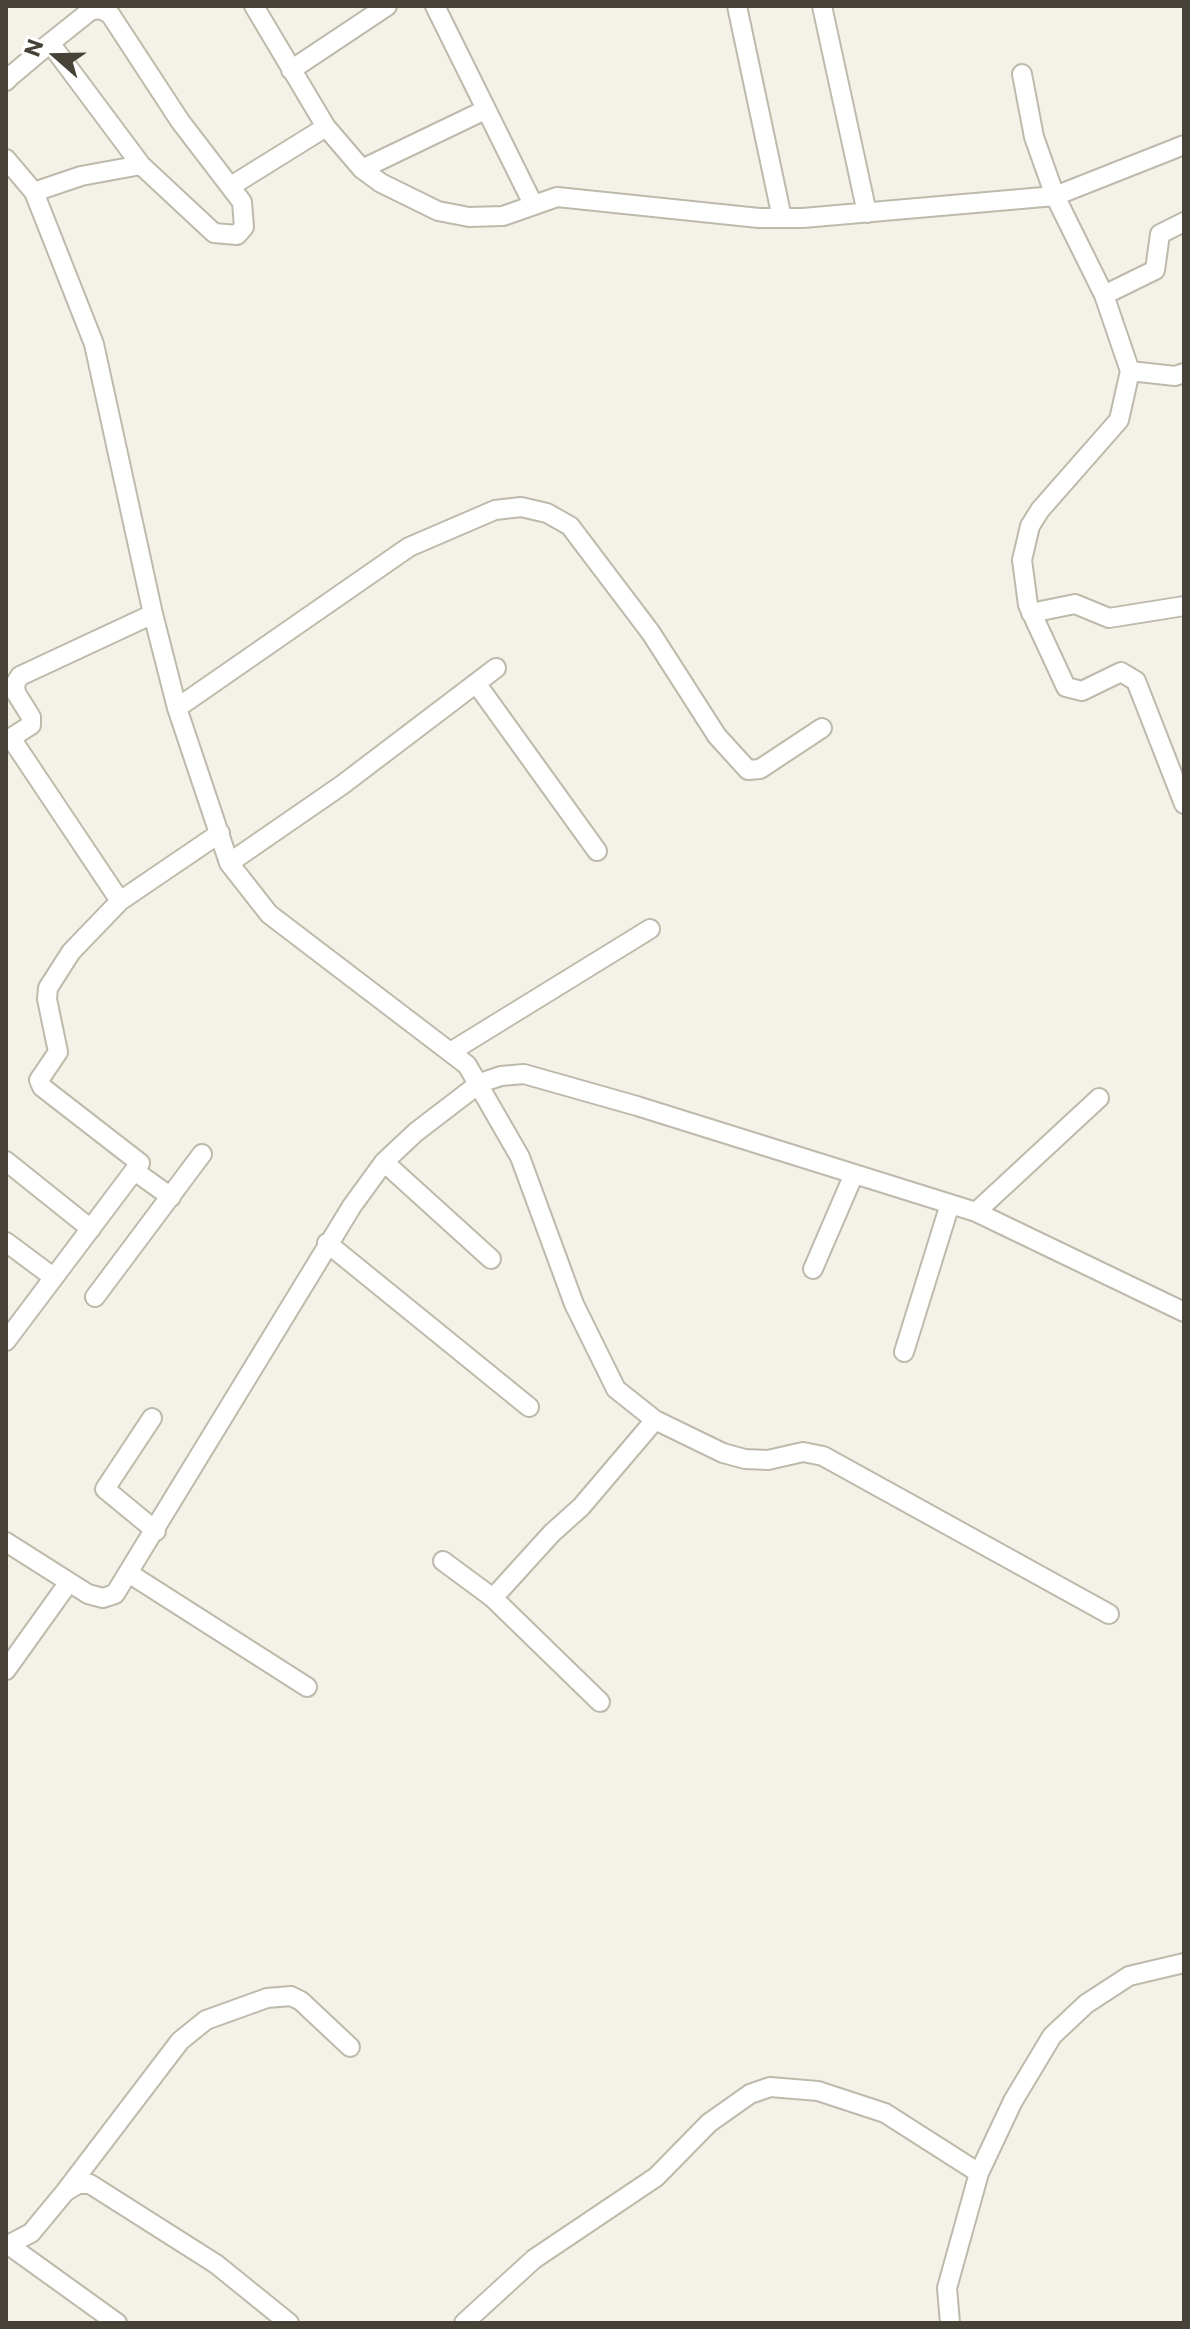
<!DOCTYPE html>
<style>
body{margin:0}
#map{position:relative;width:1190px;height:2329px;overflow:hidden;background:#f3f1e8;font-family:Commissioner,sans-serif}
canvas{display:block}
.frame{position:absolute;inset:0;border:8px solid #464237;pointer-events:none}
.north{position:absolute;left:16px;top:16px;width:80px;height:80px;-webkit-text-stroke:6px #fff;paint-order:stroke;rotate:290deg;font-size:22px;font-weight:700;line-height:32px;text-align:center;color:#464237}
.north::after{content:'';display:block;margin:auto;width:28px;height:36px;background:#464237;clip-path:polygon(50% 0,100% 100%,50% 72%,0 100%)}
</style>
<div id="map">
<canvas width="1190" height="2329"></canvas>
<div class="frame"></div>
<div class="north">N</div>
</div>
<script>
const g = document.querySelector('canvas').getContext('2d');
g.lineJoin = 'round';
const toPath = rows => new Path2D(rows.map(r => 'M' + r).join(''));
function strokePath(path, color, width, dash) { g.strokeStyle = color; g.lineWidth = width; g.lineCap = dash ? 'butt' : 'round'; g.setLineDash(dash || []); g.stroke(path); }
const minor = toPath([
 [254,6,326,127,362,169,381,183,438,211,469,217,503,216,557,197,759,218,803,218,1055,196,1104,295,1130,371,1119,420,1040,510,1030,526,1022,560,1028,605,1066,687,1082,691,1121,672,1136,681,1184,804],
 [435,6,533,204],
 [737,6,782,218],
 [822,6,867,213],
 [291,70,387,6],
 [1022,74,1034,137,1055,196,1184,145],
 [6,81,12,75,50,43,90,11,100,9,110,14,180,121,242,202,244,227,237,235,214,233,141,165,50,43],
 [6,159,34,192,94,344,153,614,177,708,229,863,269,914,467,1065,520,1157,574,1304,616,1389,655,1420,723,1453,745,1459,768,1460,803,1452,823,1456,1109,1614],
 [362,169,485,110],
 [231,186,326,127],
 [34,192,81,176,141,165],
 [1104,295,1155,270,1160,234,1184,222],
 [1130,371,1175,376,1184,373],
 [1031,613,1075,604,1109,618,1184,606],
 [476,683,597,851],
 [177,708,409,547,495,510,521,507,547,513,570,526,651,633,717,736,748,770,760,769,822,728],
 [11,738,120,901],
 [6,741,31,725,31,717,16,693,15,684,20,676,153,614],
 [229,863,342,785,496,668],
 [452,1051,650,929],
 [6,1161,91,1229],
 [384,1162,491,1259],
 [136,1172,171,1197],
 [976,1212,1099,1098],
 [6,1242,53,1277],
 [327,1243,529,1407],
 [813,1269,854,1174],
 [95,1297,202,1154],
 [6,1341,140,1163,42,1087,39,1080,58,1052,47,999,48,988,71,952,120,901,220,833],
 [904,1352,950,1204],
 [152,1418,105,1489,156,1531],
 [6,1542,88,1594,103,1598,115,1594,352,1206,384,1162,416,1132,480,1083,501,1076,524,1074,637,1106,976,1212,1184,1312],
 [443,1561,493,1598,600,1702],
 [130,1574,307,1687],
 [493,1598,552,1533,581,1507,655,1420],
 [6,1670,69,1582],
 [65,2192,180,2041,206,2020,267,1998,291,1996,301,2001,350,2047],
 [6,2246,31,2233,65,2192,78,2184,90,2184,216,2264,289,2323],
 [10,2246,117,2323],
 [464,2323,534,2259,656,2177,709,2123,750,2094,770,2087,818,2091,885,2113,979,2173],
 [950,2323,947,2288,979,2173,1013,2101,1052,2036,1086,2004,1129,1976,1184,1963]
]);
strokePath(minor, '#bebaab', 22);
strokePath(minor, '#fff', 18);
</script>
